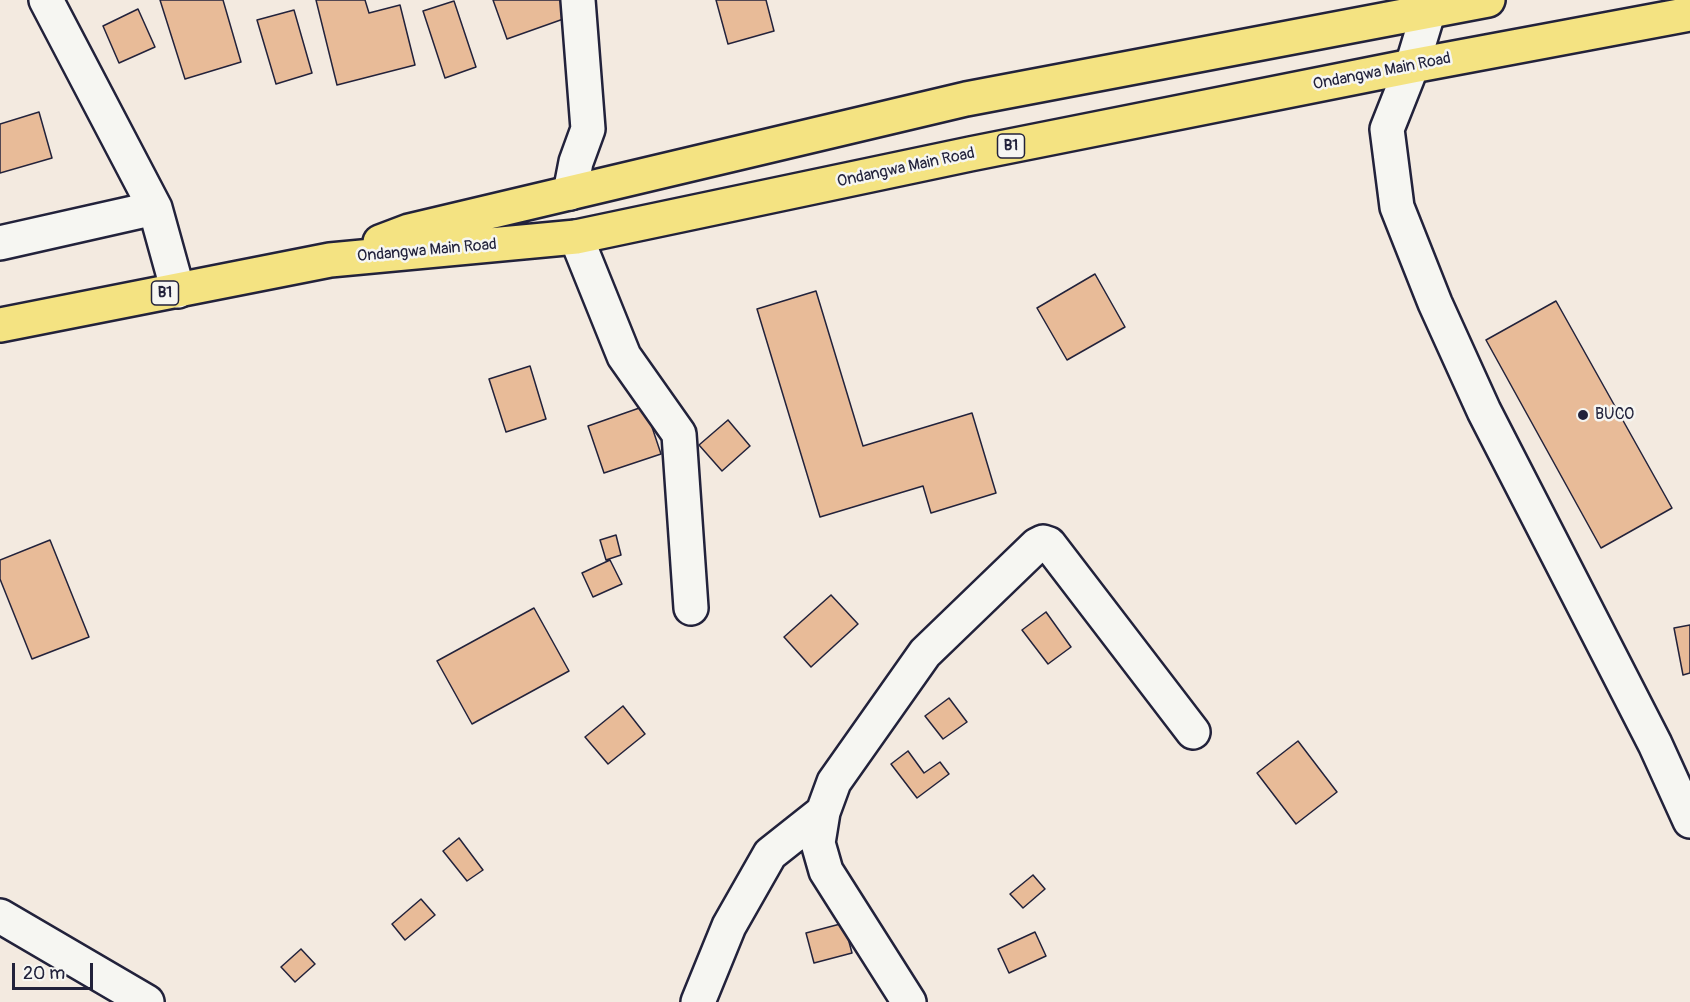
<!DOCTYPE html>
<style>
body{margin:0}
#map{position:relative;width:1690px;height:1002px;overflow:hidden;background:#f3eae0;font-family:Pangolin,sans-serif}
canvas{display:block}
.scale{position:absolute;left:12px;top:963px;width:81px;height:27px;box-sizing:border-box;border:3px solid #22223b;border-top:0;padding-left:8px;font-size:18px;line-height:21px;white-space:nowrap;color:#22223b;-webkit-text-stroke:4px #f6f6f2;paint-order:stroke}
</style>
<div id="map">
<canvas width="1690" height="1002"></canvas>
<div class="scale">20 m</div>
</div>
<script>
const g = document.querySelector('canvas').getContext('2d');
g.lineJoin = 'round';
function fill(path, color) { g.fillStyle = color; g.fill(path, 'evenodd'); }
const toPath = rows => new Path2D(rows.map(r => 'M' + r).join(''));
function strokePath(path, color, width, dash) { g.strokeStyle = color; g.lineWidth = width; g.lineCap = dash ? 'butt' : 'round'; g.setLineDash(dash || []); g.stroke(path); }
function label(font, color, halo, rows, align = 'center') {
  g.font = font + ' Pangolin,sans-serif'; g.lineWidth = 5; g.setLineDash([]); g.textBaseline = 'middle'; g.strokeStyle = halo; g.fillStyle = color; for (const [text, x, y, turn = 0] of rows) {
    g.save(); g.translate(x, y); g.rotate((+turn || 0) * Math.PI / 180); g.textAlign = isNaN(turn) ? turn : align; if (halo) g.strokeText(text, 0, 0); g.fillText(text, 0, 0); g.restore();
  }
}
const building = toPath([
 [160,0,223,0,241,62,185,79,160,0],
 [316,0,365,0,369,13,400,5,415,65,337,85,316,0],
 [493,0,563,0,569,17,507,39,493,0],
 [716,0,766,0,774,31,728,44,716,0],
 [454,1,476,67,445,78,423,11,454,1],
 [138,9,155,47,119,63,103,26,138,9],
 [294,10,312,73,276,84,257,20,294,10],
 [39,112,52,158,0,173,0,124,39,112],
 [1095,274,1125,327,1067,360,1037,308,1095,274],
 [816,291,863,446,972,413,996,493,931,513,923,486,820,517,757,309,816,291],
 [1556,301,1672,508,1601,548,1486,340,1556,301],
 [530,366,546,419,506,432,489,379,530,366],
 [645,406,661,454,604,473,588,426,645,406],
 [728,420,750,446,722,471,699,445,728,420],
 [616,535,621,555,606,560,600,540,616,535],
 [50,540,89,637,32,659,0,579,0,560,50,540],
 [610,560,622,584,593,597,582,573,610,560],
 [831,595,858,624,811,667,784,637,831,595],
 [534,608,569,671,472,724,437,661,534,608],
 [1046,612,1071,647,1048,664,1022,630,1046,612],
 [1690,625,1690,673,1683,675,1674,628,1690,625],
 [949,698,967,722,943,739,925,716,949,698],
 [623,706,645,734,608,764,585,737,623,706],
 [1298,741,1337,792,1296,824,1257,773,1298,741],
 [908,751,924,773,940,762,949,774,917,798,891,764,908,751],
 [459,838,483,870,467,881,443,851,459,838],
 [1033,875,1045,889,1023,908,1010,894,1033,875],
 [421,899,435,915,405,940,392,924,421,899],
 [844,923,852,953,814,963,806,933,844,923],
 [1035,932,1046,956,1009,973,998,949,1035,932],
 [301,949,315,964,295,982,281,967,301,949]
]);
fill(building, '#e8bb98');
strokePath(building, '#22223b', 1.5);
const minor = toPath([
 [46,0,155,208,178,291],
 [1432,0,1412,66,1387,129,1397,207,1435,303,1484,411,1655,744,1690,821],
 [570,193,576,162,588,129,578,0],
 [576,237,624,356,679,434,691,608],
 [0,243,155,208],
 [0,916,147,1002],
 [698,1002,729,926,770,854,823,812],
 [909,1002,826,871,818,843,823,812,834,782,925,653,1037,545,1043,542,1049,544,1193,732]
]);
const major = toPath([
 [380,242,409,231,966,99,1488,0],
 [0,325,330,260,576,237,970,154,1412,66,1690,14]
]);
strokePath(minor, '#22223b', 38);
strokePath(major, '#22223b', 38);
strokePath(minor, '#f6f6f2', 33);
strokePath(major, '#f4e382', 33);
for (const [x, y, r, color] of [
 [1583,415,6,"#22223b"]
]) { const dot = new Path2D(); dot.arc(x, y, r, 0, 2 * Math.PI); g.fillStyle = color; g.fill(dot); strokePath(dot, '#f6f6f2', 2); }
for (const [x, y, w] of [
 [1011,146,27],
 [165,293,27]
]) { const box = new Path2D(); box.roundRect(x - w / 2, y - 12, w, 24, 4.5); g.fillStyle = '#f6f6f2'; g.fill(box); strokePath(box, '#22223b', 1.5); }
label('bold 15px', '#22223b', null, [
 ["B1",1011,146],
 ["B1",165,293]
]);
label('16px', '#22223b', '#f6f6f2', [
 ["Ondangwa Main Road",1382,72,-11],
 ["Ondangwa Main Road",906,168,-12],
 ["Ondangwa Main Road",427,251,-5]
]);
label('16px', '#22223b', '#f6f6f2', [
 ["BUCO",1595,415]
], 'left');
</script>
